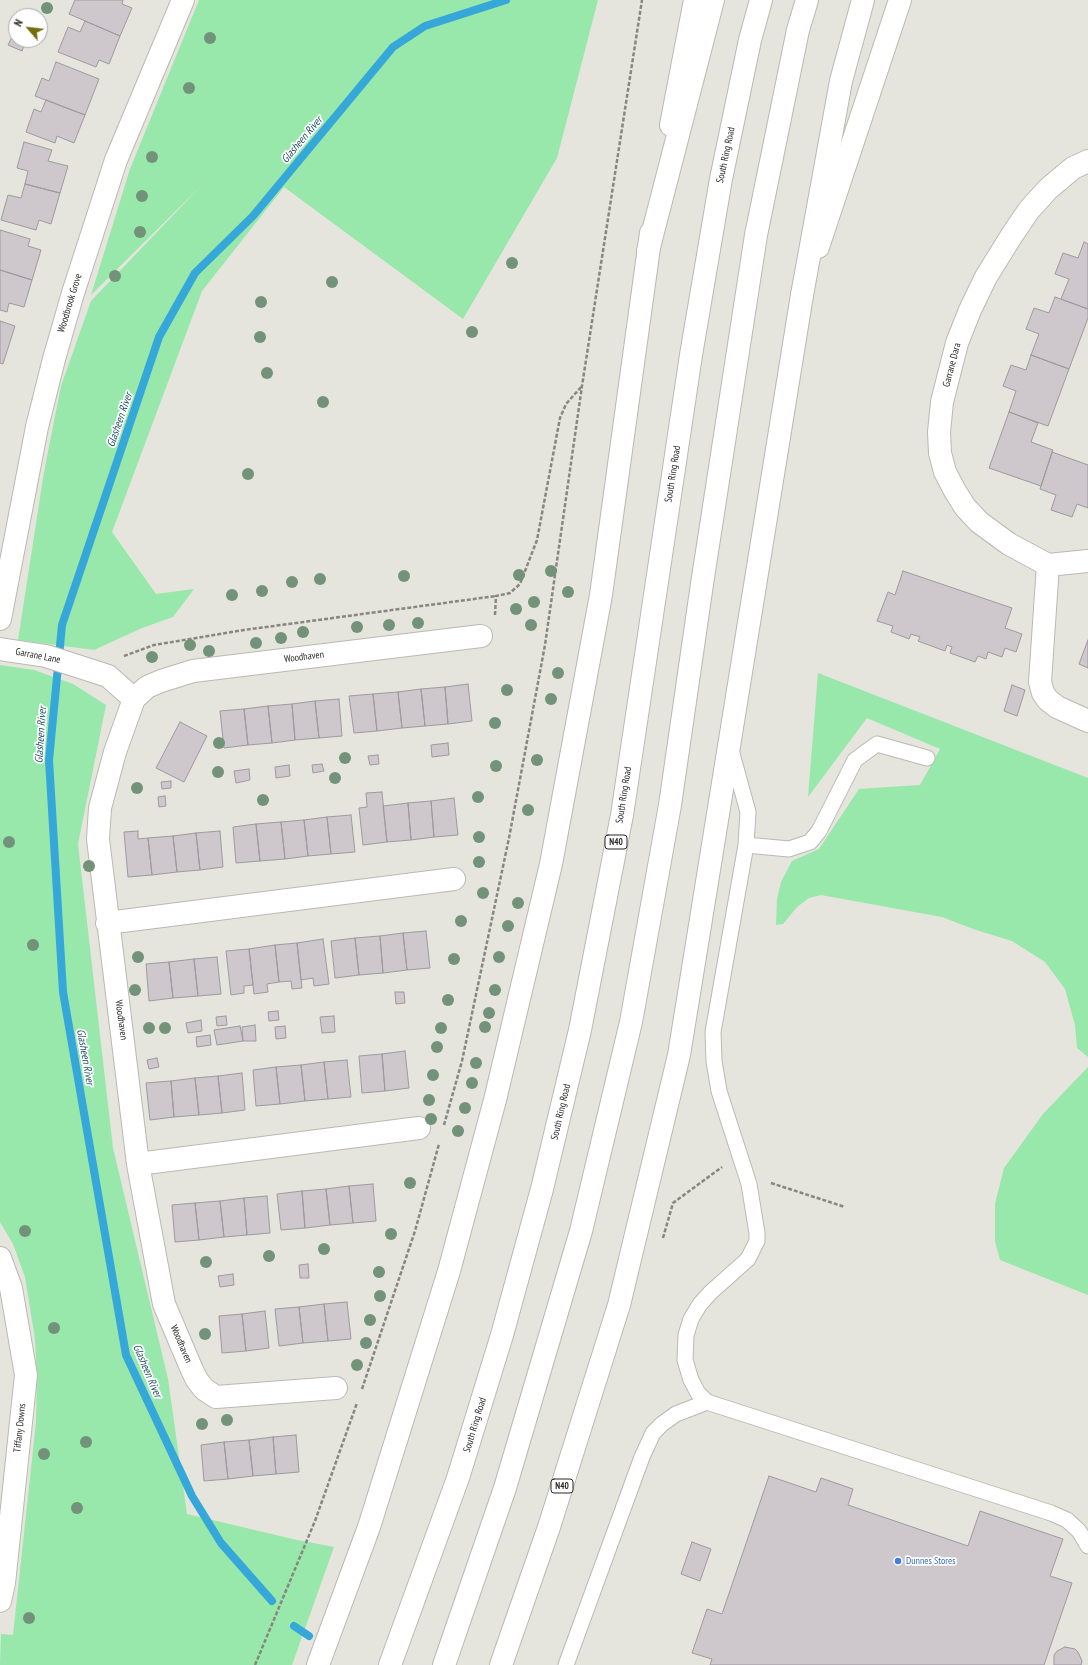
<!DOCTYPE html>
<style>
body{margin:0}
#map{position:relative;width:1088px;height:1665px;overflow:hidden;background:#e5e4dd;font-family:"PT Sans Narrow",sans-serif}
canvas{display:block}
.north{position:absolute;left:8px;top:8px;width:40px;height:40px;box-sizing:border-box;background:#fff;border:1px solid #a9a9a8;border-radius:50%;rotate:298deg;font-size:11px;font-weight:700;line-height:16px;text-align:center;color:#282725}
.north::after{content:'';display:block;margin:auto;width:14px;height:18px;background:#736d0c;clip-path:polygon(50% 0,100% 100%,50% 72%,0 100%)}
</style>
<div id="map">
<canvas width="1088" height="1665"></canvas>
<div class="north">N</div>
</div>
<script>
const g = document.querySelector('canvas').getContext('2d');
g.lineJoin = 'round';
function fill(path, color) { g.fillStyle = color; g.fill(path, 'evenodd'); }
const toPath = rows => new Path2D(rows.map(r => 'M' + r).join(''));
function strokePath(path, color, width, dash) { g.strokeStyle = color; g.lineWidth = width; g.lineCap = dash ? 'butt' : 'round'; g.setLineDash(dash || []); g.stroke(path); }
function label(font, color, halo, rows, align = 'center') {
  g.font = font + ' "PT Sans Narrow",sans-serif'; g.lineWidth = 3.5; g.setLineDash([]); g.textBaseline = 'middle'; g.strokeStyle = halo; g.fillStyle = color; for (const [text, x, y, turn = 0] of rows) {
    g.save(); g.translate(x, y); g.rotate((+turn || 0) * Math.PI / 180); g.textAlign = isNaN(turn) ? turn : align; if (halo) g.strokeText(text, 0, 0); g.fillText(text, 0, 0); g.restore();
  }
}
fill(toPath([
 [199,0,598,0,557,158,463,319,284,187,202,291,112,532,156,594,194,589,173,617,142,628,94,650,18,640,44,472,61,386,91,301,201,186,91,295,130,169],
 [0,665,34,670,73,684,106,705,78,844,113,1148,168,1379,187,1514,297,1540,334,1547,292,1665,0,1665,1,1634,13,1635,36,1422,37,1378,35,1339,25,1277,13,1244,0,1222],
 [818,673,1088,778,1088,1057,1077,1048,1075,1025,1065,989,1045,962,1012,941,976,930,942,917,821,895,809,898,797,907,783,924,776,925,777,899,781,882,792,861,819,849,859,789,920,785,940,749,867,718,808,797],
 [1088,1067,1088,1295,1000,1260,995,1241,995,1204,1004,1168,1043,1114]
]), '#98e7ab');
strokePath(toPath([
 [272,1601,221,1543,192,1496,126,1355,63,992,49,760,62,625,159,337,195,273,253,216,393,47,425,26,506,0],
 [294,1626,309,1636]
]), '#36a7d9', 8);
const building = toPath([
 [75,0,123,0,122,4,132,8,120,36,69,14,75,0],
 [85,21,120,36,109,64,99,60,96,67,58,52,68,27,80,32,85,21],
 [12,37,25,43,22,51,8,45,12,37],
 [56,62,99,79,85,115,35,96,42,78,49,81,56,62],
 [46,100,85,115,74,143,57,136,55,143,26,132,34,109,41,112,46,100],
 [24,142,52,150,48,161,68,166,60,193,25,184,28,171,17,168,24,142],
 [25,184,60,193,51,224,39,220,36,230,1,220,8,195,21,198,25,184],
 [0,230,30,239,28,246,41,250,32,280,0,270,0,230],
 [1084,242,1088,244,1088,309,1061,299,1069,279,1055,274,1063,253,1078,258,1084,242],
 [0,270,32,280,24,307,9,303,7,312,0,310,0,270],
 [1055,297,1088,309,1088,318,1069,369,1031,355,1039,334,1026,329,1034,308,1049,313,1055,297],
 [0,321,15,326,3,364,0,363,0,321],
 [1031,355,1069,369,1048,426,1009,412,1016,391,1003,386,1011,365,1026,370,1031,355],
 [1009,412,1038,423,1031,442,1053,450,1041,486,989,468,1009,412],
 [1052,452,1088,465,1088,508,1077,504,1072,517,1051,510,1056,495,1040,489,1052,452],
 [903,571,1012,608,1005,628,1022,634,1016,652,1005,648,1002,657,988,652,986,659,978,656,975,662,950,653,952,647,947,645,945,651,918,641,920,637,911,634,909,639,891,632,893,626,877,621,888,592,895,595,903,571],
 [1088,640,1088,668,1079,664,1088,640],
 [468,684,472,721,448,724,445,687,468,684],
 [1012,685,1025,690,1017,716,1004,711,1012,685],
 [445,687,448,724,425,726,421,689,445,687],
 [421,689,425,726,402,728,398,692,421,689],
 [398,692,402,728,377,731,373,694,398,692],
 [373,694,377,731,354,733,349,696,373,694],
 [339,699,342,736,319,738,315,701,339,699],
 [315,701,319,738,295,740,292,704,315,701],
 [292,704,295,740,272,743,268,706,292,704],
 [268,706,272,743,248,745,244,709,268,706],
 [244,709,248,745,224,748,220,711,244,709],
 [180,722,207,736,184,782,156,768,180,722],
 [448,743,449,755,432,757,431,745,448,743],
 [378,755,379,764,370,765,368,756,378,755],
 [322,764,324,771,313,773,312,765,322,764],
 [289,765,290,776,276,778,275,767,289,765],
 [249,769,250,780,236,783,234,771,249,769],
 [171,781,171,788,162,789,161,782,171,781],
 [382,792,387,842,363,845,359,808,367,807,366,793,382,792],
 [165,796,166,806,159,807,158,797,165,796],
 [454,798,458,835,434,837,431,801,454,798],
 [431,801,434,837,411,840,408,803,431,801],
 [408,803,411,840,387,842,383,806,408,803],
 [351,815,355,852,331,854,327,817,351,815],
 [327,817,331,854,308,856,304,820,327,817],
 [304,820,308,856,285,859,281,822,304,820],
 [281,822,285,859,260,861,256,824,281,822],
 [256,824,260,861,236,863,233,827,256,824],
 [138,831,138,839,148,838,152,875,128,877,124,832,138,831],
 [220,831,223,867,200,870,196,833,220,831],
 [196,833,200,870,177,872,173,836,196,833],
 [173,836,177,872,152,875,148,838,173,836],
 [426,931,430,968,407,970,403,933,426,931],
 [403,933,407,970,383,973,380,936,403,933],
 [380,936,383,973,359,975,355,938,380,936],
 [355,938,359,975,335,978,331,941,355,938],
 [323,939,329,984,314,986,313,978,301,980,297,943,323,939],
 [297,943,302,988,292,989,291,981,279,982,275,945,297,943],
 [275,945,279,982,267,984,268,992,254,994,249,949,275,945],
 [249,949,253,985,244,986,244,993,231,995,226,951,249,949],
 [217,957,221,994,198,996,194,959,217,957],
 [194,959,198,996,173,998,169,962,194,959],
 [169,962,173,998,149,1001,146,964,169,962],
 [395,992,404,992,405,1003,396,1004,395,992],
 [278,1011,279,1020,269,1021,268,1012,278,1011],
 [226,1016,227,1025,217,1026,216,1017,226,1016],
 [334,1016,335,1032,322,1033,320,1017,334,1016],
 [201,1020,202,1031,188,1033,186,1023,201,1020],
 [255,1025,256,1041,243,1041,242,1027,255,1025],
 [240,1026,243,1041,217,1045,214,1030,240,1026],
 [285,1026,286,1038,276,1039,275,1027,285,1026],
 [210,1035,211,1045,197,1047,196,1037,210,1035],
 [405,1051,409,1088,385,1091,382,1054,405,1051],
 [382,1054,385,1091,362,1093,359,1056,382,1054],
 [157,1058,159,1067,149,1069,147,1060,157,1058],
 [347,1060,351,1097,328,1099,324,1062,347,1060],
 [324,1062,328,1099,305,1101,301,1065,324,1062],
 [301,1065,305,1101,280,1104,276,1067,301,1065],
 [276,1067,280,1104,256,1106,253,1070,276,1067],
 [242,1073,245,1110,222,1113,218,1076,242,1073],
 [218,1076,222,1113,199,1115,195,1078,218,1076],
 [195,1078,199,1115,174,1117,171,1081,195,1078],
 [171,1081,174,1117,150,1120,146,1083,171,1081],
 [373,1184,376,1221,353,1223,349,1186,373,1184],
 [349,1186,353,1223,330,1225,326,1189,349,1186],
 [326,1189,330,1225,305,1228,302,1191,326,1189],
 [302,1191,305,1228,281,1230,277,1194,302,1191],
 [267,1196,270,1233,247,1235,244,1198,267,1196],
 [244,1198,247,1235,224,1237,220,1201,244,1198],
 [220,1201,224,1237,199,1240,195,1203,220,1201],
 [195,1203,199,1240,175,1242,172,1205,195,1203],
 [308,1264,309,1278,300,1278,299,1265,308,1264],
 [233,1274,234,1285,220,1287,218,1276,233,1274],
 [347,1302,351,1339,328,1341,324,1304,347,1302],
 [324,1304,328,1341,303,1343,299,1307,324,1304],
 [299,1307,303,1343,279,1346,275,1309,299,1307],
 [265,1311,269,1348,246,1351,242,1314,265,1311],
 [242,1314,246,1351,222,1353,219,1316,242,1314],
 [296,1435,299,1472,276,1474,273,1437,296,1435],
 [273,1437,276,1474,253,1476,249,1440,273,1437],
 [249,1440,253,1476,228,1479,224,1442,249,1440],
 [224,1442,228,1479,204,1481,201,1445,224,1442],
 [769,1476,816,1492,821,1478,853,1489,848,1505,968,1546,980,1511,1063,1539,1050,1576,1072,1583,1044,1665,710,1665,712,1659,692,1653,707,1609,722,1614,769,1476],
 [692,1542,711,1549,700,1581,681,1574,692,1542],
 [1065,1647,1075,1649,1078,1652,1082,1661,1081,1665,1054,1665,1054,1655,1057,1651,1065,1647]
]);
fill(building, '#cec8cd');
strokePath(building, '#9e999e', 1);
const lane = toPath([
 [746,845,789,849,810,842,819,831,855,760,877,744,927,758],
 [707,1402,698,1393,691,1380,685,1360,686,1335,691,1319,700,1304,711,1292,748,1259,757,1241,757,1233,749,1184,719,1091,714,1061,713,1032,746,845,748,812,731,750],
 [566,1665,642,1457,653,1433,662,1424,676,1414,707,1402,1051,1513,1067,1520,1079,1531,1088,1546]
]);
const street = toPath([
 [1088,161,1073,168,1048,189,1029,210,1012,235,986,277,970,310,957,343,942,402,939,432,940,453,945,472,955,491,965,507,979,522,1009,544,1048,565,1088,561],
 [1048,565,1040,682,1043,693,1048,700,1057,707,1088,721],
 [0,619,37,427,54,359,73,293,116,160,183,0],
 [0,649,46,656,108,676,134,699,115,752,100,808,98,839,138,1164,164,1304,192,1370,197,1380,204,1389,216,1397,336,1388],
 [134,699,147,687,161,681,193,671,481,636],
 [107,923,454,879],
 [138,1164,419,1128],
 [0,1258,11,1288,26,1375,4,1583,0,1601]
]);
const secondary = toPath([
 [671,125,695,0],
 [818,247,900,0],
 [318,1665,369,1527,449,1271,495,1100,551,864,601,595,651,233]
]);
const primary = toPath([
 [501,1665,549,1527,619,1305,679,1055,802,295]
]);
const highway = toPath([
 [648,251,713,0],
 [802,295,841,81,863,0],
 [390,1665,458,1478,502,1335,542,1189,580,1030,622,815,691,355,721,179,750,40,761,0],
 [444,1665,505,1488,581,1231,631,1022,670,805,702,584,756,235,798,30,807,0]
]);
strokePath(lane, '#bab9b2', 17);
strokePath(street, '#bab9b2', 24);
strokePath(secondary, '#bab9b2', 24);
strokePath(primary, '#bab9b2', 24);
strokePath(highway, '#bab9b2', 24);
strokePath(toPath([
 [495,615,496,596,510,593,520,584,537,540,560,418,566,404,582,386],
 [124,656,154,645,244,630,496,596],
 [444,1125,462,1061,509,838,545,645,582,386,642,0],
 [771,1183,845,1207],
 [663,1238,673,1203,722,1167],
 [362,1389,415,1231,439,1144],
 [255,1665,315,1521,357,1403]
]), '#878681', 2.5, [4, 2]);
strokePath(lane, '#fff', 15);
strokePath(street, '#fff', 22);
strokePath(secondary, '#fff', 22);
strokePath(primary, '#fff', 22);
strokePath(highway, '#fff', 22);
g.fillStyle = '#729379';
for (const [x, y] of [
 [47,8],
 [210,38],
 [189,88],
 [152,157],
 [142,196],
 [140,232],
 [512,263],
 [115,276],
 [332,282],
 [261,302],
 [472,332],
 [260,337],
 [267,373],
 [323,402],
 [248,474],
 [551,571],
 [519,575],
 [404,576],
 [320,579],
 [292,582],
 [262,591],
 [568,592],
 [232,595],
 [534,602],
 [516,609],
 [418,623],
 [389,625],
 [531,625],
 [357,627],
 [303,632],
 [281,638],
 [256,643],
 [190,645],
 [209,651],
 [152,657],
 [558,673],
 [507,690],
 [551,699],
 [495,723],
 [219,743],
 [345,758],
 [537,760],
 [496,766],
 [218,772],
 [335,778],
 [137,788],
 [478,797],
 [263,800],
 [528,810],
 [479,837],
 [9,842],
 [479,862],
 [89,866],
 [483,893],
 [518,903],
 [461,921],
 [508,926],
 [33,945],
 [138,957],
 [499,957],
 [454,959],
 [135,990],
 [495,990],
 [448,1000],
 [489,1013],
 [485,1027],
 [149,1028],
 [165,1028],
 [441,1028],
 [437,1047],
 [476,1063],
 [433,1075],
 [472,1083],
 [429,1100],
 [465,1108],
 [431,1119],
 [458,1131],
 [410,1183],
 [25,1231],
 [391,1234],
 [324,1249],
 [269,1256],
 [206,1262],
 [379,1272],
 [380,1296],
 [370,1320],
 [54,1328],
 [205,1334],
 [366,1343],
 [357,1365],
 [227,1420],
 [202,1424],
 [86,1442],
 [44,1454],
 [77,1508],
 [29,1618]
]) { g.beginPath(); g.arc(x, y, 6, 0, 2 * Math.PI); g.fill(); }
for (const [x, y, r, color] of [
 [898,1561,4,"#3f7fe0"]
]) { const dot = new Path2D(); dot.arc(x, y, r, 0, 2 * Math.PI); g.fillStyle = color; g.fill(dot); strokePath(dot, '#fff', 1.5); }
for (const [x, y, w] of [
 [616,842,22],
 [562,1486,22]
]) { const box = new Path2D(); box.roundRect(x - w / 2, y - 7, w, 14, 3); g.fillStyle = '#fff'; g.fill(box); strokePath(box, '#282725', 1); }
label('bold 9px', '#282725', null, [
 ["N40",616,842],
 ["N40",562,1486]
]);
label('10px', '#282725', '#fff', [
 ["South Ring Road",726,155,-78],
 ["Woodbrook Grove",70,303,-73],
 ["Garrane Dara",952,365,-75],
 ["South Ring Road",673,474,-81],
 ["Garrane Lane",38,656,11],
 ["Woodhaven",304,657,-7],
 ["South Ring Road",624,795,-81],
 ["Woodhaven",121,1020,82],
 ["South Ring Road",561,1112,-77],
 ["Woodhaven",181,1344,67],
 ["South Ring Road",475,1425,-73],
 ["Tiffany Downs",20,1428,-84]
]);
label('10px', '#366cbe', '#fff', [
 ["Dunnes Stores",906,1561]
], 'left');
label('italic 11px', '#235065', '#fff', [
 ["Glasheen River",302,140,-50],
 ["Glasheen River",120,420,-71],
 ["Glasheen River",41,735,-86],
 ["Glasheen River",85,1057,80],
 ["Glasheen River",147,1371,67]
]);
</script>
